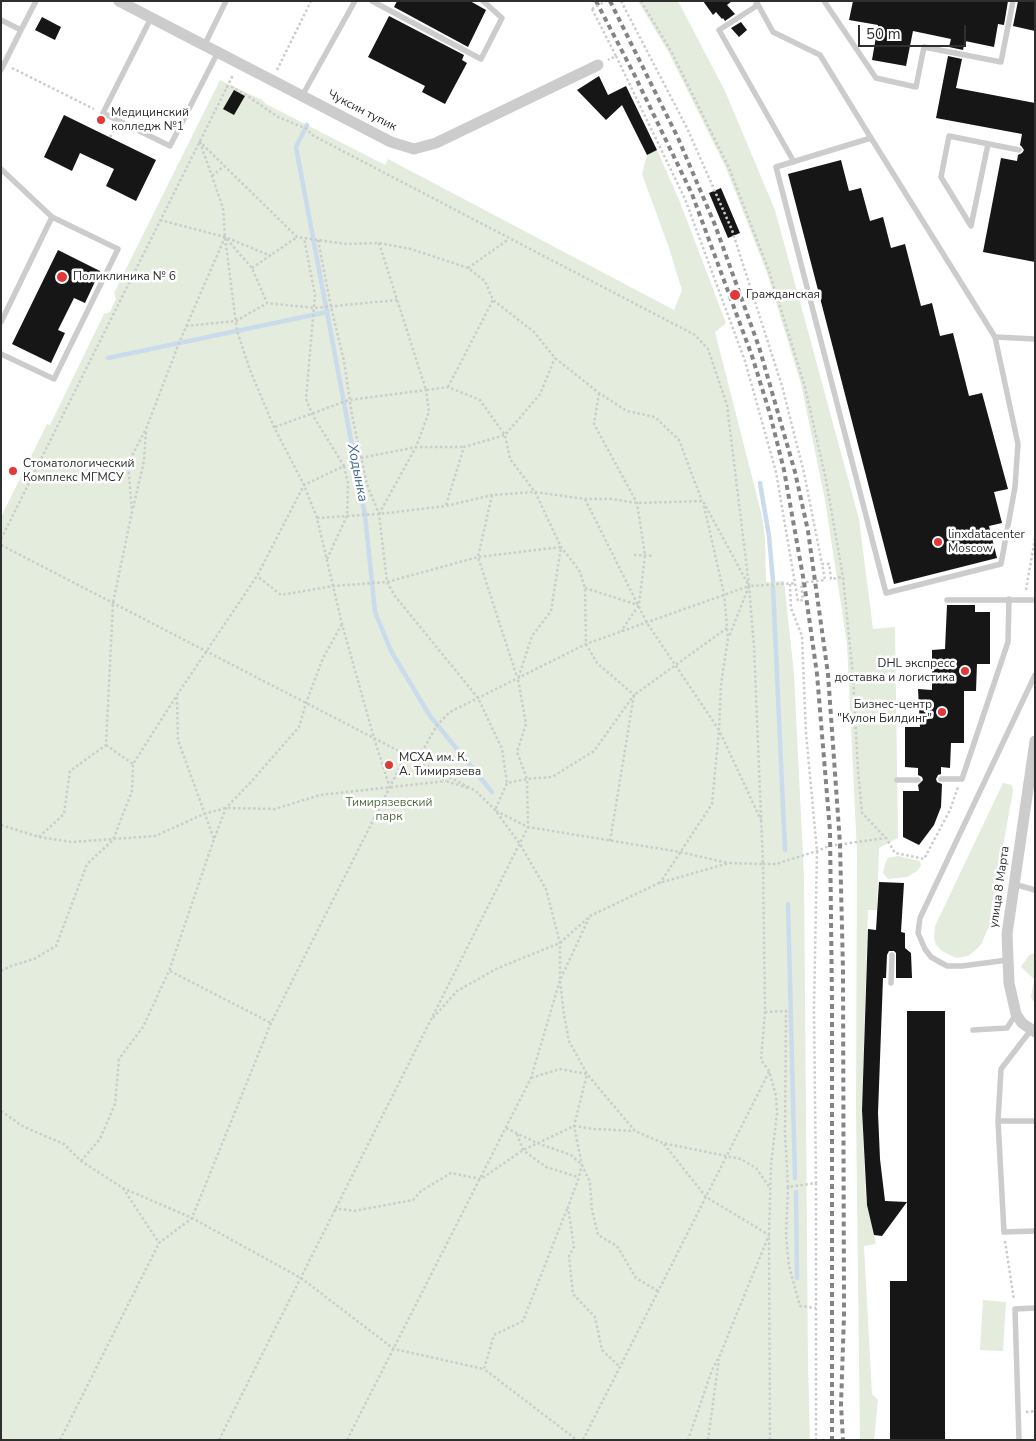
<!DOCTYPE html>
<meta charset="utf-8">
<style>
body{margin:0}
#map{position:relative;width:1036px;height:1441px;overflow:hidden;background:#fff;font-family:"Nunito Sans",sans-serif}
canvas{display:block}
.frame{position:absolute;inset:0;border:2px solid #2f2f2f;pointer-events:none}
.scale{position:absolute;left:858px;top:25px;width:108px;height:22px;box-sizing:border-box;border:2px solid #2f2f2f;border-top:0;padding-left:6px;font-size:15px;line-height:18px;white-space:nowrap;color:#2f2f2f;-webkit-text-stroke:4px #fff;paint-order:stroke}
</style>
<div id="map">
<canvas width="1036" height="1441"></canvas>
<div class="frame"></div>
<div class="scale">50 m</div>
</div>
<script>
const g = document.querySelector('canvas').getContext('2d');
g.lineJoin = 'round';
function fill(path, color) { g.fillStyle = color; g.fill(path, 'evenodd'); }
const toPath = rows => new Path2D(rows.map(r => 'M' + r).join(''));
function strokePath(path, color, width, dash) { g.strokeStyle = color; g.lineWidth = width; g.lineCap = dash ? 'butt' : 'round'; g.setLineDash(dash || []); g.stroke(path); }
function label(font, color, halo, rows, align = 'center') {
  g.font = font + ' "Nunito Sans",sans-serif'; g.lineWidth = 5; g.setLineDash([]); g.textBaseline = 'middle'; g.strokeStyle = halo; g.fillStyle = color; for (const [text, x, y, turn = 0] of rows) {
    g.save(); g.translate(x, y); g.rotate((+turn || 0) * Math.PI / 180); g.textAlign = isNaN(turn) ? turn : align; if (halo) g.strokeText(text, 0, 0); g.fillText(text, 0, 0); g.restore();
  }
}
fill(toPath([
 [638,1,678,1,725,91,775,210,859,519,873,629,895,627,898,838,879,848,877,910,868,910,862,1110,866,1200,876,1244,864,1246,872,1394,878,1400,874,1440,860,1440,856,1109,857,852,847,644,825,500,801,384,767,273,726,168,669,53],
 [220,80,262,100,266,104,385,165,388,159,674,310,682,290,669,248,642,174,647,155,657,150,680,202,726,323,715,332,762,516,765,538,766,582,784,581,794,674,804,877,808,1362,810,1440,1,1440,1,517,47,424,50,425,104,314,110,312,116,299,114,293],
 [1003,783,1012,785,1013,791,997,879,1001,884,997,896,992,901,991,912,993,924,987,930,982,943,977,949,968,956,956,958,942,951,936,945,934,938,935,926],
 [898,856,920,861,921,865,917,871,907,877,888,879,883,873,885,864,888,858],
 [1035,953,1035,1004,1031,997,1034,979,1021,967,1029,955],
 [983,1300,1006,1302,1003,1351,980,1350]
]), '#e4ecde');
strokePath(toPath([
 [307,125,296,147,365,515,375,612,391,651,430,716,492,792],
 [108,358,327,312],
 [760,483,769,536,773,581],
 [773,587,785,850],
 [788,904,795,1178],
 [796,1192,797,1278]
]), '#cadceb', 4.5);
fill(toPath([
 [397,1,470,1,486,10,468,47,394,7],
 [703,1,732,1,727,5,735,14,725,21,723,18,722,19,716,12,713,15],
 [853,1,1008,1,1004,25,998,24,994,47,965,41,963,50,949,47,951,39,913,31,906,66,872,60,878,25,849,20],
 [1018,1,1035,1,1035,31,1013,26],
 [389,16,464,55,462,60,467,63,445,104,422,92,425,86,368,57],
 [42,17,61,27,55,40,35,30],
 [741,22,747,30,739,37,731,28],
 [948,56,962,59,956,88,1035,103,1035,262,983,252,1001,158,1017,161,1018,155,1022,153,1024,150,1022,147,1020,145,1022,134,936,118],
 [599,76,608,95,626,86,657,150,647,155,622,105,606,120,577,90],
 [234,90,245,96,234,115,223,109],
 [64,115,156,160,136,201,106,186,114,169,80,153,72,171,44,157],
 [841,160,849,191,861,188,870,221,883,217,891,248,905,244,921,306,932,303,940,336,953,333,969,396,982,393,1008,489,994,492,1002,523,989,526,997,558,894,584,788,174],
 [721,188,740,233,728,238,709,193],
 [58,250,100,271,85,303,74,298,58,330,65,333,51,363,12,344],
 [947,605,975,605,975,612,990,612,990,664,977,664,976,691,964,691,964,743,951,743,950,768,941,767,941,774,938,775,936,779,937,782,942,784,941,807,934,825,919,845,903,837,903,791,919,791,918,785,923,780,922,777,918,775,918,768,905,767,905,727,920,727,918,689,932,690,932,650,945,649],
 [879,882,904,883,901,932,905,933,905,948,911,953,912,978,896,978,896,953,894,951,889,951,887,955,886,978,883,978,878,1113,880,1159,885,1201,907,1202,882,1236,874,1235,867,1205,862,1110,868,929,876,930],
 [907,1011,945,1011,945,1440,890,1440,890,1281,907,1281]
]), '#161616');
strokePath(toPath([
 [621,1,687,128,732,230,782,386,804,473,822,564],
 [641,1,671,51,729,168,769,271,805,387,826,480,843,577],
 [592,9,616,56,608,60],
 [616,56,685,199,745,361,776,472,798,601,803,600,801,583,825,580,822,564,829,564,831,579,843,577,853,676,858,771,862,813,886,838,895,853,924,859,950,810,958,787],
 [12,68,94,109],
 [277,70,311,1],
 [226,87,232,87,246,95,278,117,307,129,312,135,695,335,708,349,727,405,749,586,796,583],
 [110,137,114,130],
 [199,141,297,237,346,244,379,243,411,249,468,268,485,281,493,300,534,332,555,358,599,393,627,411,655,417,679,440,702,501],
 [200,142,223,208,225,237,237,331,250,370,274,427,304,485,317,518,342,624,374,738,390,788],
 [212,176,224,166],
 [160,220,225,237,271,256],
 [318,240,331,307,344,361,352,415,367,485,379,514,387,582,395,596,478,698,502,749,507,783],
 [379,243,426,390,448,387,480,400,505,435,510,459,535,492,561,547,579,570,585,588,586,644,597,663,634,695,594,751,552,777,527,779,507,783,495,810],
 [252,268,297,237],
 [468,268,509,239],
 [186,326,236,321,267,303],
 [448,387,493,300],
 [599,393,594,424,637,503,645,555,639,605,621,631],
 [275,427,349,400,426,390,429,412,416,447,379,514],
 [361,458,416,447,464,447],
 [492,495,478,557,517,677],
 [585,499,647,623,719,730,712,804,660,883],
 [446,505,464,447,505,435,540,394,555,358],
 [704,506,724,594,728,638,721,685,719,730,761,820],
 [133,508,144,461,146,430],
 [317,518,379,514,446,506,492,495,535,492,585,499,612,499,637,503,703,501,749,586,754,647,763,864,729,863,659,883,590,916,560,943,498,968,457,991,432,1019],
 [1,539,233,75],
 [1,545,476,791,495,810,520,844,546,889,560,943,560,980,564,1015,569,1041,587,1074,635,1131,663,1143,741,1159,756,1168,770,1188],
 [634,555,654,556],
 [327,559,347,516,348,483,344,466],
 [790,584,791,608,802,636,806,733,817,851,814,1009,816,1183,788,1187,786,1236,789,1266,800,1306,816,1308],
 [585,588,638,605],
 [1026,590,1035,538],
 [177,697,178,740,214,839],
 [106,745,133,764],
 [417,761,437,725,450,712,586,644,749,586,729,637],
 [426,767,446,781,468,788],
 [496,811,528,827,680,852,728,863],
 [1,825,39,837,72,842,155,836,204,814,226,808,275,809,320,795,446,781],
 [39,837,64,814,70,771,106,745,113,603,132,512,128,463,146,429,179,343,225,237,252,268,267,303,314,308,397,300],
 [610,841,634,695,727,628],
 [1,971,11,966,34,959,56,946,87,864,113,840,132,791,133,764,177,695,257,576,304,485,344,466,312,414,306,399,315,295,304,238],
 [170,971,271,1023],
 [765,1012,786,1011,785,1132,788,1187],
 [531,1078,560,1069,587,1074,574,1126,582,1165,579,1177,568,1207,574,1247,569,1256,573,1294,595,1317,602,1350,620,1367],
 [1,1111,24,1127,64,1144,81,1161,123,1188,192,1218,301,1278,394,1349,484,1369],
 [506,1128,537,1143,571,1155,582,1165,590,1182,592,1210,598,1235,617,1246,636,1278,658,1291],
 [517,1134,523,1150,546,1167,578,1177],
 [664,1144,706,1197,769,1235,720,1355,712,1370,688,1440],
 [81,1161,100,1139,115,1104,119,1059,143,1027,169,971,214,839,226,808,250,783,299,727,306,703,323,658,342,624],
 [816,1183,816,1440],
 [123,1188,159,1243],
 [567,1209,523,1321,494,1335,484,1369,577,1440],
 [334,1210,341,1209,354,1211,413,1200,421,1191,451,1173,481,1179,523,1150,574,1126,594,1129,634,1131],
 [1005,1241,1014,1300],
 [1026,1412,1035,1411],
 [60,1440,159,1243,192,1218,271,1023,406,755],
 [219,1440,528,827,527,779,517,752,526,724,518,679,532,636,551,611,561,547,478,557,387,582,333,586,281,595,257,576],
 [347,1440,531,1078,560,980,589,918],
 [583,1440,769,1072],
 [708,1440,719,1359],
 [770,1440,769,1235,771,1165,777,1113,776,1096,769,1071,761,1060,765,1012,763,864,776,864,817,851,829,846,885,838]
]), '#ccc', 2.5, [2.5, 2.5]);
strokePath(toPath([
 [372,1,481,59,502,18,483,1],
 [756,1,773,32,820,55,871,138,995,337,1018,444,1015,487,1001,564,886,593,776,167,871,138],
 [824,1,876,78,916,87,924,47,1001,62,1013,1],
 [756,4,758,5,719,30,794,162],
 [151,18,103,113,170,146,218,52],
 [1,20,21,30,36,1],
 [204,46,226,1],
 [1,70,21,30],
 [302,96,355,1],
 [988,144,971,226,941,177,949,136,1019,150],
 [1,169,52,217,118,249,54,379,1,354],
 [1,322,52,217],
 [995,337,1035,339],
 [947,600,1035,600],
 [941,779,962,779,1008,642,1009,599],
 [897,780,918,780],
 [1014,884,1035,890],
 [1008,960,962,966,947,966,931,957,925,949,918,933,920,918,1035,675],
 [891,983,892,955],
 [973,1030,1007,1028,1016,1014],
 [1031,1030,1001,1069,998,1121,1035,1121],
 [998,1121,1004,1232,1035,1231],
 [1019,1440,1015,1309,1035,1308]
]), '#ccc', 5.5);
strokePath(toPath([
 [119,1,391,142,414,149,436,143,598,65],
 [1035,741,1007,934,1009,983,1016,1014,1022,1023,1035,1032]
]), '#ccc', 11);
strokePath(toPath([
 [596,1,634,74,692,194,752,356,770,414,784,470,804,582,817,674,830,831,832,1002,832,1440],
 [610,1,678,138,715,225,759,347,795,472,808,531,828,674,840,844,843,970,844,1315,841,1405,843,1440]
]), '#848484', 4, [5, 4]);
strokePath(toPath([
 [592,9,606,1]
]), '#ccc', 2.5, [2.5, 2.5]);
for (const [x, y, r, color] of [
 [101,120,5,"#e13937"],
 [62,277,6,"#e13937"],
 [735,295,6,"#e13937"],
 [13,471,5,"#e13937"],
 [938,542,5,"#e13937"],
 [965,671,5,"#e13937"],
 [942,712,5,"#e13937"],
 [389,765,5,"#e13937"]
]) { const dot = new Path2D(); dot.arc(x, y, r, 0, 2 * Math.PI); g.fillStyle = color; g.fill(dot); strokePath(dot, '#fff', 2); }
label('12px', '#2f2f2f', '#fff', [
 ["Чуксин тупик",362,111,27],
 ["улица 8 Марта",1000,887,-82]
]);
label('12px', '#2f2f2f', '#fff', [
 ["Медицинский",111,113],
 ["колледж №1",111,127],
 ["Поликлиника № 6",73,277],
 ["Гражданская",746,295],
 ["Стоматологический",23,464],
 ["Комплекс МГМСУ",23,478],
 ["linxdatacenter",948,535],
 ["Moscow",948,549],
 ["DHL экспресс",955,664,"right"],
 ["доставка и логистика",955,678,"right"],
 ["Бизнес-центр",932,705,"right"],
 ["\"Кулон Билдинг\"",932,719,"right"],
 ["МСХА им. К.",399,758],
 ["А. Тимирязева",399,772]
], 'left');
label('12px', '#4f6a3e', '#fff', [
 ["Тимирязевский",389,803],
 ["парк",389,817]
]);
label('italic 14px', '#3f6990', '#fff', [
 ["Ходынка",357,473,79]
]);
</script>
